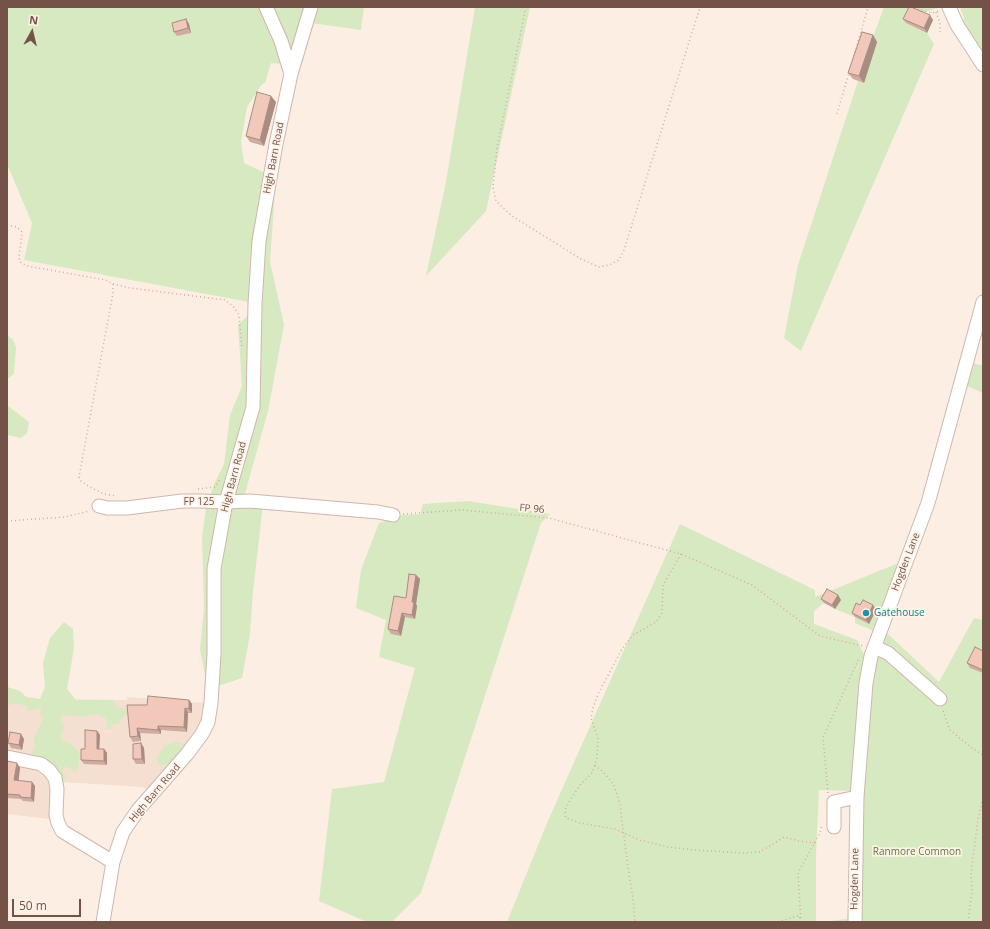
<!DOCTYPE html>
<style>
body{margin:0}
#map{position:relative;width:990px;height:929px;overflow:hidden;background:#fceee2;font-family:"Open Sans",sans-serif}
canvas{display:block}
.frame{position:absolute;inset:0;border:8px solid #745248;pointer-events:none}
.north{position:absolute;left:12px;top:12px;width:40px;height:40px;-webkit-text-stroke:3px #fff3e8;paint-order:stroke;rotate:8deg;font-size:11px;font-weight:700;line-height:16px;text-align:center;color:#745248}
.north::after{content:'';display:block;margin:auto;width:14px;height:18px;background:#745248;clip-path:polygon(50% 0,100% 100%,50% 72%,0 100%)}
.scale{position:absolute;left:12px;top:899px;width:69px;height:18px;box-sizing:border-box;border:2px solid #745248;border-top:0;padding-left:5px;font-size:12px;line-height:14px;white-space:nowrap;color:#745248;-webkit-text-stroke:3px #fff3e8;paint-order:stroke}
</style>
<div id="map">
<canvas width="990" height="929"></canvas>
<div class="frame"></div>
<div class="north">N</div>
<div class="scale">50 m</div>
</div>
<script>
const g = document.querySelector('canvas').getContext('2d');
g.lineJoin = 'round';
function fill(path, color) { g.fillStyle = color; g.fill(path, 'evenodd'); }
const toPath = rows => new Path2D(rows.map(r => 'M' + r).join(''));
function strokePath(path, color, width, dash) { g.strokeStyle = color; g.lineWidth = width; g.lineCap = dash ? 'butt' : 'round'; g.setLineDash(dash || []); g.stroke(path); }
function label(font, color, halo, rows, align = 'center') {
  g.font = font + ' "Open Sans",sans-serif'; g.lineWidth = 3.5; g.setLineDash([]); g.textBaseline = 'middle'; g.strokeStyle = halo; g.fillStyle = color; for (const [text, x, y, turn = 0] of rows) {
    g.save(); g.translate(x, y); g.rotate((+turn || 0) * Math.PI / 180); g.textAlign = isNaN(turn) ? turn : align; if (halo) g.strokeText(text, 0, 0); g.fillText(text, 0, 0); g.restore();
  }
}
fill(toPath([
 [7,687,20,691,26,697,40,699,127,700,127,697,204,703,201,722,194,738,150,790,142,787,63,782,59,820,49,819,7,814]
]), '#f4dfd0');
fill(toPath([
 [7,7,259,7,271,30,278,52,281,64,271,63,265,83,262,84,247,107,241,142,244,163,265,173,277,163,270,262,284,325,268,411,244,497,263,504,253,592,250,634,242,678,218,686,207,684,200,650,204,607,202,537,206,507,215,482,224,464,230,415,242,386,238,325,250,313,249,302,24,260,32,223,7,164],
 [272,7,307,7,294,58,286,48,284,31],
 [315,7,364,7,361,30,311,23],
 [475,7,530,7,486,211,426,276,446,182],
 [884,7,940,7,920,14,906,23,927,33,934,44,801,351,784,338,798,265,858,81,864,83,872,40],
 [960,7,983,7,983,54,962,22,964,18],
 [7,335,13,340,16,347,14,374,7,379],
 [974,363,983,366,983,393,967,386],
 [7,403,8,406,29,422,27,433,21,438,7,435],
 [468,501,550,514,541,523,421,893,392,922,367,922,319,901,332,789,384,782,415,668,379,657,386,620,356,608,361,570,379,523,403,515,421,514,421,510,423,504],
 [680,524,815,590,815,597,901,562,876,632,855,623,855,617,835,609,841,600,830,594,824,603,814,611,814,624,857,640,865,657,886,632,939,682,974,618,983,620,983,922,822,922,847,919,855,791,819,790,816,855,816,922,507,922,547,823],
 [64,622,73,629,74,648,67,689,76,700,112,700,117,707,125,709,128,712,117,724,111,724,112,729,107,729,106,718,97,714,81,717,63,715,60,717,64,727,60,739,72,745,80,753,78,767,75,772,66,766,62,769,65,778,62,787,30,755,35,748,34,738,43,719,40,713,42,707,28,711,26,706,15,703,7,706,7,687,20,691,26,697,40,699,45,687,43,663,50,638],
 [177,742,188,746,172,764,159,765,157,757,164,746]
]), '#d7e9c1');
const minor = toPath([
 [266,7,281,41,291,74],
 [949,7,957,25,983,65],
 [99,506,107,508,127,508,182,501,201,501,226,502,250,501,378,512,393,515],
 [874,647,888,653,940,699],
 [7,757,41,764,49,770,55,778,57,789,56,815,58,823,62,831,113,862],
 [834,827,834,802,857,797],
 [103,922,113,862,123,832,138,810,187,754,202,734,208,722,211,703,214,654,214,569,226,502,253,407,255,304,259,241,276,144,291,74,311,7],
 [855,922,857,797,866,683,871,656,928,503,983,302]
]);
strokePath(minor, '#cfb6ac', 15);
strokePath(toPath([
 [526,7,497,148,493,187,496,201,512,216,581,259,599,267,609,265,619,260,624,250,700,7],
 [910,7,932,13,939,11],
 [936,12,940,23,940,32],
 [837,114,868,7],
 [7,225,17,227,22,232,19,258,20,262,27,266,106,280,113,284,113,293,79,477,81,481,88,486,104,494,117,496],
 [113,284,130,288,225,300,233,306,239,315,242,348],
 [198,489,215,487,221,478],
 [403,514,461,510,549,518,666,550,681,554,752,585,820,636,863,646],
 [7,521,65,517,89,511],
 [681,554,663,585,662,613,656,622,633,635,622,649,598,694,593,708,591,718,598,739,597,758,592,773,581,784,570,800,565,810,565,814,566,818,580,823,615,829,639,840,668,847,695,850,743,853,760,852,784,837,799,841,815,843],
 [943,711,950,730,972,748,983,755],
 [595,765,606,775,614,785,620,805,628,868,633,898,635,922],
 [828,793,823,738,859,658],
 [778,922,801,915],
 [798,922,800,917],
 [801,922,798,873,820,833,822,824],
 [968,922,972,890,971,873,978,819,983,797]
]), '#d6ab9d', 1.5, [1, 3]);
strokePath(minor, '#fff', 13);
fill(toPath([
 [186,19,189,24,191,33,177,36,174,32],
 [903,19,933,20,927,33,906,23],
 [873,35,877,42,864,83,853,79,848,73],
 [276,102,264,146,250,142,246,136],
 [416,575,420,579,416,604,417,606,415,619,405,617,401,636,391,634,388,629,406,598],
 [838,595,841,600,835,609,824,603,821,599],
 [873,605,876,610,869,624,855,617,852,613],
 [983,651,983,673,970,668,967,663],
 [189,700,192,704,192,713,188,713,187,732,161,730,161,734,140,733,141,741,133,742,130,737,147,705],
 [97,731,100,735,99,749,104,749,107,753,107,765,84,764,81,760,85,749],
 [24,739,22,750,11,748,8,743],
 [141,743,144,748,145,764,136,764,133,759],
 [7,761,20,768,18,781,32,782,35,786,34,802,23,801,21,799,7,798]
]), '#d0aca0');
fill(toPath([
 [930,15,933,20,927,33,924,28],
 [186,19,189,24,191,33,188,28],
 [873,35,877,42,864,83,859,76],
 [271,96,276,102,264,146,260,140],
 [416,575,420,579,416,604,417,606,415,619,412,615,412,602],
 [838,595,841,600,835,609,832,605],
 [873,605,876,610,869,624,866,620],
 [402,613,405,617,401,636,398,631],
 [189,700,192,704,192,713,189,709],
 [185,708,188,713,187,732,184,727],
 [158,726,161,730,161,734,158,730],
 [137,728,140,733,141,741,138,736],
 [97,731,100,735,99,753,97,749],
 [21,734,24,739,22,750,19,745],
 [141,743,144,748,145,764,142,759],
 [104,749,107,753,107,765,104,761],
 [17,763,20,768,18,785,14,780],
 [32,782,35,786,34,802,31,798]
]), '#a98c82');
const building = toPath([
 [909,7,911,7,930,15,924,28,903,19,909,7],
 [186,19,188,28,174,32,172,23,186,19],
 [862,32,873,35,859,76,848,73,862,32],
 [257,92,271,96,260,140,246,136,257,92],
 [409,574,416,575,412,602,414,602,412,615,402,613,398,631,388,629,394,596,406,598,409,574],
 [827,589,838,595,832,605,821,599,827,589],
 [863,600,873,605,866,620,852,613,856,603,860,605,863,600],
 [975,647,983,651,983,670,967,663,975,647],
 [148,696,189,700,189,709,185,708,184,727,158,726,158,730,137,728,138,736,130,737,127,705,147,705,148,696],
 [85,730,97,731,97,749,104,749,104,761,81,760,81,749,85,749,85,730],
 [10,732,21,734,19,745,8,743,10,732],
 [141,743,142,759,133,759,133,744,141,743],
 [7,761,17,763,14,780,32,782,31,798,20,797,20,795,7,794,7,761]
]);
fill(building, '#f2c8ba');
strokePath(building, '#a98c82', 1);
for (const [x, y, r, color] of [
 [866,613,4,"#0f9aa8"]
]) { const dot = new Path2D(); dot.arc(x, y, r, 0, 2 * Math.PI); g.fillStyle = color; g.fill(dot); strokePath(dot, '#fff3e8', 1.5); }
label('10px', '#745248', '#fff3e8', [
 ["High Barn Road",274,158,-79],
 ["High Barn Road",234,477,-75],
 ["FP 125",199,502],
 ["FP 96",532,509,5],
 ["Hogden Lane",906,562,-69],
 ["High Barn Road",155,793,-50],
 ["Hogden Lane",855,879,-89]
]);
label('10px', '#0d838f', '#fff3e8', [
 ["Gatehouse",874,613]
], 'left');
label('10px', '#5a7941', '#fff3e8', [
 ["Ranmore Common",917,852]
]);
</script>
